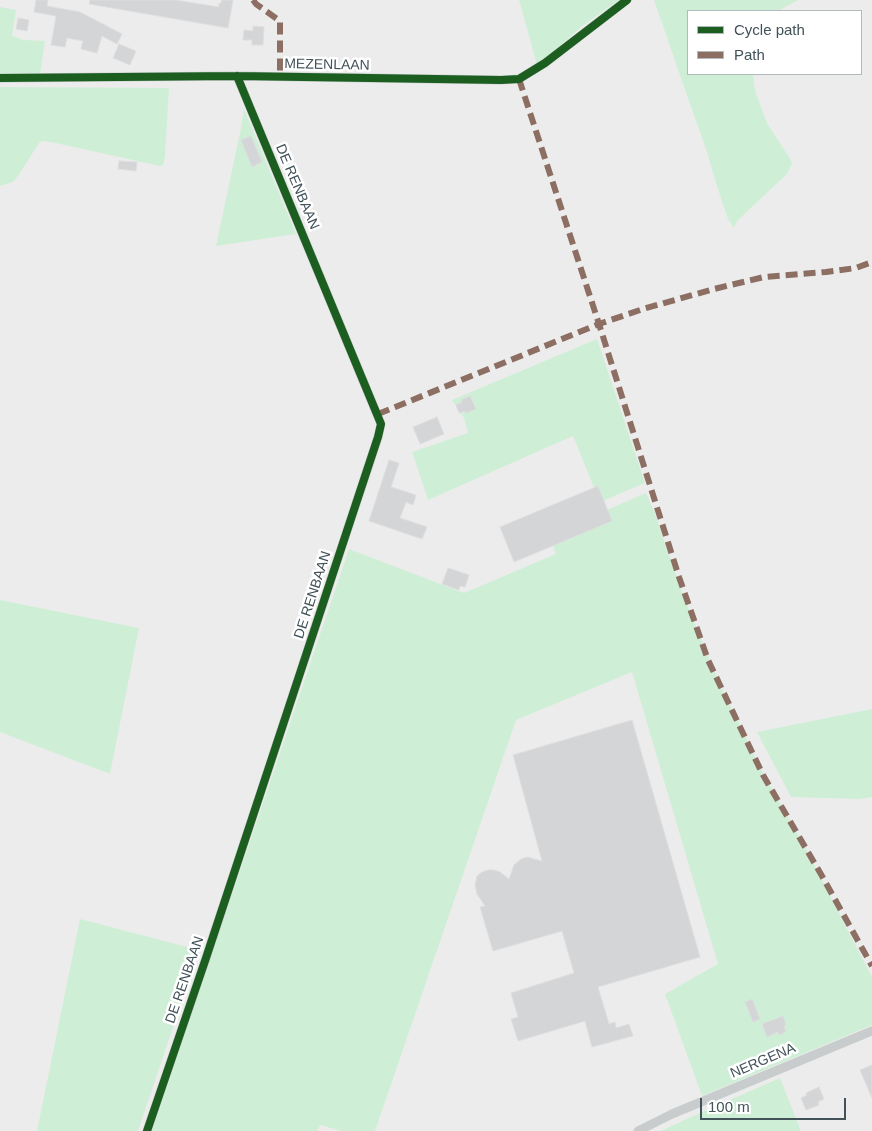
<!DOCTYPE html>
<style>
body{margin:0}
#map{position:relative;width:872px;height:1131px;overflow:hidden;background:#edecec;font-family:Arial,sans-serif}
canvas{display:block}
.legend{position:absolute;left:687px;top:10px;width:175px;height:65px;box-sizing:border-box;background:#fff;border:1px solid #b3babd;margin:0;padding:6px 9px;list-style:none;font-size:15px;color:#425259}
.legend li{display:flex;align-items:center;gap:10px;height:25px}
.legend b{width:25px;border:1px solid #b3babd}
.scale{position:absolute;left:700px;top:1098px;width:146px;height:22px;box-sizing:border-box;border:2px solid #425259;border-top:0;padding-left:6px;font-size:15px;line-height:18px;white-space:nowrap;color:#425259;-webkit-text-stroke:4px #fff;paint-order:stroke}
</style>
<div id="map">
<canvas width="872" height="1131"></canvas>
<ul class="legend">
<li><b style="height:6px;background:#1b5e20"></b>Cycle path</li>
<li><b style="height:6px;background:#8d6e63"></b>Path</li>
</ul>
<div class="scale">100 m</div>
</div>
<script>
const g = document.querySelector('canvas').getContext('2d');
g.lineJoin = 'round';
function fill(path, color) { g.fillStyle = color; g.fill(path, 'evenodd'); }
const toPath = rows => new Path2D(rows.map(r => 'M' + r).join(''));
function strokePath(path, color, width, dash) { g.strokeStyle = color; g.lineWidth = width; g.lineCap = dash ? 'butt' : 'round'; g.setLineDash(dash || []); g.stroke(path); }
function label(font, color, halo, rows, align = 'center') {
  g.font = font + ' Arial,sans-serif'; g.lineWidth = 5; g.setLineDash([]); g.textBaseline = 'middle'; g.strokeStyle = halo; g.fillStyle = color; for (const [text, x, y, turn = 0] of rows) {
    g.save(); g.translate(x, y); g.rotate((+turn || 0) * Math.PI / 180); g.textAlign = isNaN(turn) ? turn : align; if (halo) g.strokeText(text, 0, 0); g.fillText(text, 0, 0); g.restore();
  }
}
fill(toPath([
 [519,0,619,0,582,26,551,54,537,65],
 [654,0,798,0,778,11,688,11,688,74,753,74,755,91,767,123,789,157,792,163,787,174,737,221,734,228,728,219,716,183,707,152,690,104],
 [0,7,16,10,12,36,24,40,45,41,40,75,0,75],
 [0,87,169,88,165,157,163,165,160,166,51,142,42,141,39,143,18,176,13,182,0,186],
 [244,109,296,234,216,246,241,128],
 [597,339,645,483,600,502,573,436,428,500,412,452,468,433,464,418,452,400],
 [646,493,654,511,681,590,721,687,745,735,758,764,807,851,872,977,872,1025,702,1096,665,994,718,964,632,672,516,720,375,1131,341,1131,320,1125,317,1131,152,1131,349,549,464,593,556,554,549,535],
 [0,600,139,628,110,774,0,732],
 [872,709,872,797,859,799,791,797,757,732],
 [80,919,199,950,138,1131,37,1131],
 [780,1078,801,1131,661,1131,684,1120]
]), '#ceefd6');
const building = toPath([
 [36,0,48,0,47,6,80,12,122,34,117,44,102,36,97,53,81,49,83,41,67,38,65,47,51,45,56,16,34,12,36,0],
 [90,0,175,0,219,7,219,3,221,3,222,0,233,0,228,28,89,4,90,0],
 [18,18,29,20,27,31,16,29,18,18],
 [253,26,264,27,263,45,252,45,252,40,243,40,244,30,253,31,253,26],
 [119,44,136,51,130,65,113,58,119,44],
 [251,136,262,162,252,167,241,140,251,136],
 [119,161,137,162,136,171,118,169,119,161],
 [470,396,476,409,466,413,465,411,459,413,456,405,462,402,461,400,470,396],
 [437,417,444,434,420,444,413,427,437,417],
 [389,460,399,463,391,487,416,495,413,505,406,502,400,518,427,527,422,539,369,521,389,460],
 [598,486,612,521,514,562,500,527,598,486],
 [448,568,469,575,465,587,460,586,459,590,442,584,448,568],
 [632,720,700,957,598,987,609,1024,615,1022,616,1028,629,1024,633,1036,592,1047,585,1021,518,1041,511,1019,518,1017,511,993,574,973,562,931,493,951,480,907,485,906,477,894,475,885,477,876,482,872,488,870,494,870,500,872,509,879,514,865,521,859,527,857,542,861,513,755,632,720],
 [752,999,760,1019,753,1022,745,1002,752,999],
 [783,1016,786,1025,784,1026,786,1032,779,1035,778,1032,767,1037,762,1024,783,1016],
 [872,1065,872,1098,860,1070,872,1065],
 [819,1087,824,1099,818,1102,819,1105,806,1110,801,1098,807,1095,806,1093,819,1087]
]);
fill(building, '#d4d5d7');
strokePath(building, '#dededf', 1);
strokePath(toPath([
 [0,78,237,76,501,80,519,79,545,63,627,0],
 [147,1131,206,958,378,437,381,424,237,76],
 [638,1131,672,1114,872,1031]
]), '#c8cccd', 9);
strokePath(toPath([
 [253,0,256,4,280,21,280,76],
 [519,79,599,324,679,577,708,660,763,775,822,876,872,966],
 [378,414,599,324,643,309,714,289,764,277,826,272,856,268,872,262]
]), '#8d6e63', 6, [12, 6]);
strokePath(toPath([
 [0,78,237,76,501,80,519,79,545,63,627,0],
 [147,1131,206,958,378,437,381,424,237,76]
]), '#1b5e20', 8);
label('14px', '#425259', '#fff', [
 ["MEZENLAAN",327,65,1],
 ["DE RENBAAN",297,187,67],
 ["DE RENBAAN",313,595,-72],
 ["DE RENBAAN",185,980,-71],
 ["NERGENA",763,1061,-23]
]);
</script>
